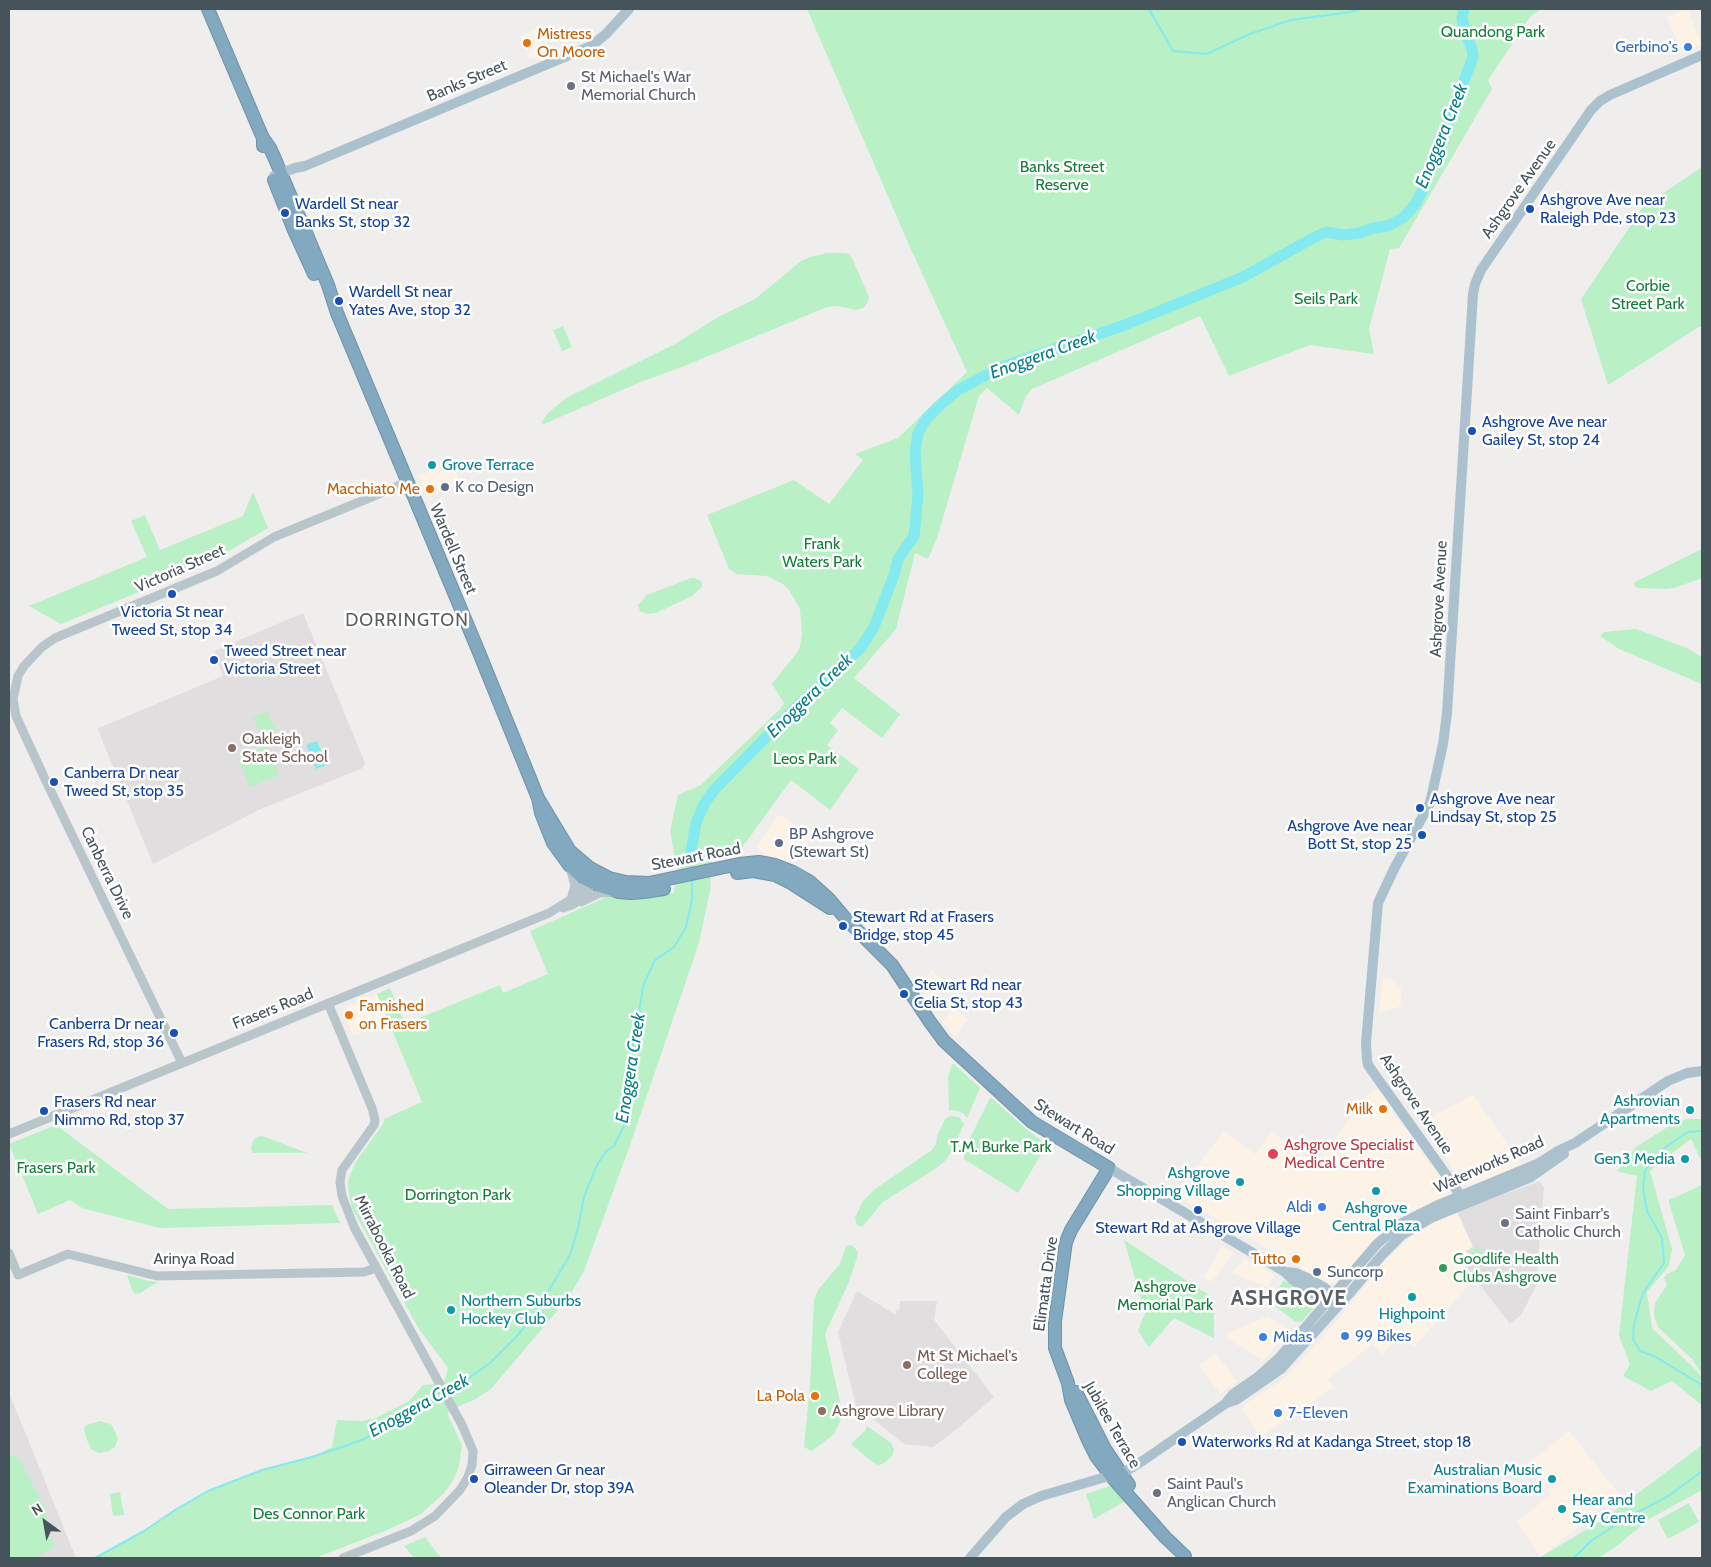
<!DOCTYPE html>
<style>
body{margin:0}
#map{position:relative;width:1711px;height:1567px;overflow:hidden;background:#f0eded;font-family:Cabin,sans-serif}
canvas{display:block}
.frame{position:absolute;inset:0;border:10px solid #45545b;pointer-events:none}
.north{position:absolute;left:20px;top:1497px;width:50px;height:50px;-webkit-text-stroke:4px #fff;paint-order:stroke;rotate:328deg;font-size:14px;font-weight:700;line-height:20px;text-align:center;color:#45545b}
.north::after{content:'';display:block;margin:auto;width:18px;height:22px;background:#45545b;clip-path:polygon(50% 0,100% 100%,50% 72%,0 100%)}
</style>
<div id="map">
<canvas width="1711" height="1567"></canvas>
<div class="frame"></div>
<div class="north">N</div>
</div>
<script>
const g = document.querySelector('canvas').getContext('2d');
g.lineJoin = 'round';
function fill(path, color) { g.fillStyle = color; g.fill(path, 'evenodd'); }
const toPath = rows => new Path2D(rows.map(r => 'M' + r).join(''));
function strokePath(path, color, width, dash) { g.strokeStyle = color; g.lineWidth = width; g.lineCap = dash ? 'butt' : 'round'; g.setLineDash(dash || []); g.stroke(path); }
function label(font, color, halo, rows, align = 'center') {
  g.font = font + ' Cabin,sans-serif'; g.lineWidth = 5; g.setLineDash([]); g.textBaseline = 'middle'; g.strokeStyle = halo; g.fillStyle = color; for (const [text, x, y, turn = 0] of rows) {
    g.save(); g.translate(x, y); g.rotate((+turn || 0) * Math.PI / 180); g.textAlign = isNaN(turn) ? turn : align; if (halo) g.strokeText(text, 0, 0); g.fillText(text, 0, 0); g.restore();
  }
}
fill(toPath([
 [1687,9,1702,45,1682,53,1667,17],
 [540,27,551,52,533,59,529,58,520,36],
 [452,463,461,484,431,496,425,494,418,476],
 [779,814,812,835,794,860,791,862,772,858,758,850,757,846],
 [931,970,947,983,931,1005,919,987],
 [1382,978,1390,979,1401,988,1401,1006,1379,1014],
 [377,994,388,1022,353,1036,343,1010,344,1008],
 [953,1007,968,1019,955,1037,942,1022],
 [1374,1090,1383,1093,1392,1106,1393,1114,1410,1134,1429,1163,1433,1166,1446,1185,1449,1192,1448,1196,1443,1198,1391,1220,1338,1281,1329,1284,1175,1195,1224,1131,1255,1154,1272,1132,1316,1163,1369,1093],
 [1473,1094,1522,1165,1472,1185,1467,1185,1461,1180,1422,1122],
 [1457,1211,1473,1247,1469,1255,1460,1260,1474,1279,1414,1347,1400,1335,1382,1355,1373,1344,1328,1379,1334,1387,1261,1437,1243,1411,1245,1404,1280,1382,1294,1369,1351,1304,1386,1259,1418,1231,1433,1222],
 [1222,1246,1234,1253,1212,1282,1203,1277],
 [1245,1259,1275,1275,1267,1287,1231,1273],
 [1268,1316,1285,1328,1286,1331,1285,1334,1264,1360,1261,1359,1226,1338,1226,1334],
 [1216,1353,1237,1382,1220,1394,1199,1365],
 [1569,1431,1619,1494,1541,1557,1517,1522,1550,1495,1527,1464]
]), '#fcf2e5');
fill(toPath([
 [303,613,365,763,363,768,261,809,153,864,98,730,99,728,223,676,214,651],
 [1540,1181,1544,1187,1536,1286,1521,1315,1510,1324,1460,1259,1469,1255,1466,1251,1473,1247,1457,1211],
 [857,1291,896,1315,896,1310,899,1310,900,1301,937,1301,934,1320,994,1397,956,1430,933,1447,904,1444,857,1406,855,1402,838,1332],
 [9,1393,23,1427,76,1558,9,1558]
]), '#e1dee0');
fill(toPath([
 [807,9,1541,9,1531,16,1488,80,1492,89,1399,248,1390,249,1369,329,1374,354,1310,345,1229,376,1200,316,1032,389,1026,396,1019,415,987,388,979,396,937,538,928,559,915,553,896,629,854,678,900,714,882,738,842,708,830,723,838,730,827,745,859,769,830,810,791,780,741,849,731,856,712,859,710,891,699,943,629,1148,584,1271,569,1297,491,1389,474,1400,461,1405,447,1413,462,1445,459,1466,454,1479,444,1493,421,1514,385,1531,315,1558,95,1558,144,1531,175,1510,208,1491,262,1470,312,1457,332,1447,337,1420,362,1421,376,1418,409,1401,423,1385,436,1384,445,1380,448,1368,419,1329,352,1208,349,1194,348,1181,355,1163,383,1124,384,1119,422,1102,377,994,390,988,405,1024,500,985,503,993,548,974,530,931,609,896,635,899,674,893,677,869,670,831,678,795,701,785,780,709,784,703,772,684,799,650,802,635,800,609,789,590,783,584,767,576,736,574,729,569,707,515,794,480,829,504,863,460,855,454,898,438,967,372,909,245],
 [1702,167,1702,327,1699,327,1608,385,1581,299,1643,207],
 [827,253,844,253,849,254,852,258,869,297,868,302,863,308,856,310,837,306,827,307,677,369,643,381,544,424,541,423,548,413,566,398,675,344,720,316,755,299,801,261,810,257],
 [563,326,572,347,562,351,553,330],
 [253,492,268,528,205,565,61,624,29,606,147,557,131,521,145,515,160,550,243,516],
 [1702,549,1702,578,1674,588,1664,589,1638,588,1634,585,1635,582],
 [691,578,695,578,702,582,702,587,692,596,656,613,647,614,640,611,638,605,647,595],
 [1636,629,1687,648,1702,657,1702,684,1619,649,1600,636,1604,632],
 [267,711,278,737,265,743,253,717],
 [267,745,279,775,250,787,238,758],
 [952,1064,954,1064,980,1088,967,1118,963,1113,958,1111,949,1110,948,1077],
 [990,1098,993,1099,1026,1129,1047,1145,1018,1193,964,1159,965,1148],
 [950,1116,959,1117,964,1124,953,1149,946,1160,935,1169,883,1202,862,1227,857,1225,855,1218,863,1201,875,1189,932,1150,936,1144,937,1136,945,1119],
 [1686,1119,1702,1119,1702,1157,1700,1158,1691,1139,1656,1165,1650,1171,1672,1249,1669,1266,1647,1292,1652,1328,1698,1372,1702,1378,1702,1405,1672,1381,1651,1391,1623,1376,1630,1365,1619,1335,1637,1176,1617,1171,1636,1147,1666,1128],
 [56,1125,168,1209,332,1205,340,1223,160,1228,82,1208,70,1200,38,1214,9,1144],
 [262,1136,265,1137,307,1153,253,1153,251,1148,253,1141,257,1137],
 [1702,1185,1702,1375,1692,1359,1658,1327,1654,1315,1655,1303,1667,1285,1664,1278,1667,1274,1676,1270,1685,1255,1669,1203,1669,1200],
 [1124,1240,1209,1295,1214,1306,1214,1338,1174,1318,1149,1347,1138,1331,1145,1313],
 [849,1245,853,1246,858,1252,855,1264,848,1284,825,1334,841,1407,841,1419,834,1434,812,1451,804,1447,810,1386,814,1300,818,1290,840,1264,846,1246],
 [1478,1247,1489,1262,1481,1267,1470,1253],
 [127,1275,149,1281,158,1282,140,1293,136,1294,132,1290],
 [1284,1280,1312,1298,1314,1302,1313,1309,1301,1322,1296,1322,1276,1307,1274,1296],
 [100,1421,112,1425,118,1439,115,1447,109,1451,99,1453,91,1449,87,1440,84,1428,86,1425],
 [867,1426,891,1443,894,1449,893,1455,883,1464,878,1465,871,1461,851,1444,864,1432],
 [1702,1445,1702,1490,1649,1519,1617,1546,1598,1558,1539,1558,1604,1519],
 [9,1454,19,1458,45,1509,49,1536,55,1547,35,1558,9,1558],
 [1110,1486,1113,1488,1125,1501,1094,1519,1086,1494],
 [120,1492,124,1515,113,1516,110,1494],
 [1689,1503,1699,1522,1668,1539,1658,1520],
 [425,1537,441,1558,414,1558,404,1546]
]), '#b9f0c6');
fill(toPath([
 [317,741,327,765,316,769,306,745]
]), '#84eaef');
strokePath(toPath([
 [1149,9,1173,51,1207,54,1247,35,1291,20,1350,12,1360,9],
 [690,857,691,869],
 [1702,1131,1688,1132,1667,1146,1652,1160,1645,1171,1643,1188,1647,1211,1662,1238,1664,1263,1643,1293,1634,1324,1633,1339,1640,1351,1656,1357,1702,1385],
 [448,1393,490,1363,517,1336,534,1315,570,1255,578,1228,584,1197,596,1167,606,1151,614,1146,625,1124,630,1084,633,1045,632,1032,638,1020,643,986,655,960,674,947,686,927,692,900,692,879],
 [95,1558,144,1531,175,1510,208,1491,262,1470,312,1457,348,1445,381,1432,442,1397],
 [1574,1558,1591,1541,1620,1522,1670,1495,1702,1471]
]), '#84eaef', 2);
strokePath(toPath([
 [690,857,696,823,704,804,714,790,797,706,860,649,874,627,894,575,898,559,914,536,918,495,915,452,918,433,926,419,940,405,958,390,1002,367,1125,325,1243,277,1315,237,1326,232,1343,235,1360,233,1373,228,1388,226,1404,217,1416,203,1424,187,1473,57,1472,49,1465,32,1462,18,1464,9]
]), '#84eaef', 11);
const highway = toPath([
 [208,9,259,129,263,138,263,146],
 [263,138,270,148,275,159,328,285,337,313,478,650,538,798,541,813,553,843,569,865,583,878,597,885,619,892,631,893,644,892,664,889],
 [274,180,293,228,314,274],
 [538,798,570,851,590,868,609,878,626,882,649,883,739,864,759,862,775,865,793,872,809,881,829,899,845,918,892,965,930,1022,944,1041,1032,1122,1109,1168,1071,1230,1066,1242,1055,1321,1055,1348,1068,1383,1071,1400,1088,1440,1096,1456,1111,1476,1165,1537,1185,1556],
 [737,873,753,871,775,875,791,883,830,908],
 [1076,1392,1105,1449,1129,1485]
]);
strokePath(highway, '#6e94aa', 14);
strokePath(toPath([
 [570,868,575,885,572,896],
 [581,902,600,893,614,892],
 [563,908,572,905,581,899,593,883],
 [328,1003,372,1108,375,1120,374,1125,342,1170,340,1182,342,1196,354,1227,462,1425,473,1451,472,1465,468,1477,460,1490,435,1516,411,1531,343,1558],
 [182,1063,45,779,16,716,13,699,18,676,24,666,42,647,55,638,217,571,274,537,408,482],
 [9,1134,549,913,570,900,588,881],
 [9,1253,18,1275,68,1254,157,1276,364,1272,376,1268]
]), '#b8c5cb', 9);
strokePath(toPath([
 [274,176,295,168,305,166,591,46,606,34,629,9],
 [1109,1168,1285,1272,1293,1280,1333,1306],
 [1466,1203,1368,1065,1367,1060,1366,1043,1378,903,1394,869,1430,803,1443,744,1447,713,1473,294,1475,284,1481,270,1591,110,1600,101,1610,95,1702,55],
 [1285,1272,1296,1273,1305,1277,1325,1288,1339,1300],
 [1226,1403,1236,1400,1281,1369,1349,1294,1381,1256,1402,1235,1433,1217,1531,1177,1564,1154],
 [970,1558,1006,1517,1023,1504,1041,1496,1126,1471,1144,1460,1225,1404,1233,1394,1259,1376,1279,1358,1377,1244,1402,1223,1438,1205,1539,1163,1558,1151,1575,1143,1668,1081,1687,1073,1702,1071]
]), '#abc2ce', 10);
strokePath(highway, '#82a9bf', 12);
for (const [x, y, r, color] of [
 [527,43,5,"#e8710a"],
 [1688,47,5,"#3f7fe0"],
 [571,86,5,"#6b7280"],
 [1530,209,5,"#1a4fb4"],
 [285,213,5,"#1a4fb4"],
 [339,301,5,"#1a4fb4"],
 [1472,431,5,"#1a4fb4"],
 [432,465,5,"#0f9aa8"],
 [445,487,5,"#5c6f8a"],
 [430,489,5,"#e8710a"],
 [172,594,5,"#1a4fb4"],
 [214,660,5,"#1a4fb4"],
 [232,748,5,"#8d6e63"],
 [54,782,5,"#1a4fb4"],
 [1420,808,5,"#1a4fb4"],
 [1422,835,5,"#1a4fb4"],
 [779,843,5,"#5c6f8a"],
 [843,926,5,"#1a4fb4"],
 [904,994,5,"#1a4fb4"],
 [349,1015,5,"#e8710a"],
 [174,1033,5,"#1a4fb4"],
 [1383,1109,5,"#e8710a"],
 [1690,1110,5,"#0f9aa8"],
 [44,1111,5,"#1a4fb4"],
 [1273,1154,6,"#e0444e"],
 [1685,1159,5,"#0f9aa8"],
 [1240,1182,5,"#0f9aa8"],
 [1376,1191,5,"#0f9aa8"],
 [1322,1207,5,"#3f7fe0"],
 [1198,1210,5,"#1a4fb4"],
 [1505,1223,5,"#6b7280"],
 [1296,1259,5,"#e8710a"],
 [1443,1268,5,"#2e9e5b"],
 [1317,1272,5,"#5c6f8a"],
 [1412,1297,5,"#0f9aa8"],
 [451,1310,5,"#0f9aa8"],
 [1345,1336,5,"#3f7fe0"],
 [1263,1337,5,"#3f7fe0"],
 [907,1365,5,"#8d6e63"],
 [815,1396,5,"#e8710a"],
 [822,1411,5,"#8d6e63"],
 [1278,1413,5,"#3f7fe0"],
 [1182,1442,5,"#1a4fb4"],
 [474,1479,5,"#1a4fb4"],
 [1552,1479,5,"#0f9aa8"],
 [1157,1493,5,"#6b7280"],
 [1562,1509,5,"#0f9aa8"]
]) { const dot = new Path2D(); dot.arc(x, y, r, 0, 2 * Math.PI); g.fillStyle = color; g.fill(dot); strokePath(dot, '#fff', 2); }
label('16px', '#137f38', '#fff', [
 ["Quandong Park",1493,32],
 ["Banks Street",1062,167],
 ["Reserve",1062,185],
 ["Corbie",1648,286],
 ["Street Park",1648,304],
 ["Seils Park",1326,299],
 ["Frank",822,544],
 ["Waters Park",822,562],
 ["Leos Park",805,759],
 ["T.M. Burke Park",1001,1147],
 ["Frasers Park",56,1168],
 ["Dorrington Park",458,1195],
 ["Ashgrove",1165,1287],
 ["Memorial Park",1165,1305],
 ["Des Connor Park",309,1514]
]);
label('16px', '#c56008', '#fff', [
 ["Mistress",537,34,"left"],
 ["On Moore",537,52,"left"],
 ["Macchiato Me",420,489],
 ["Famished",359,1006,"left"],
 ["on Frasers",359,1024,"left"],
 ["Milk",1373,1109],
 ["Tutto",1286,1259],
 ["La Pola",805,1396]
], 'right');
label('16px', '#366cbe', '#fff', [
 ["Gerbino's",1678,47,"right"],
 ["Aldi",1312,1207,"right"],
 ["99 Bikes",1355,1336],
 ["Midas",1273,1337],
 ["7-Eleven",1288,1413]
], 'left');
label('16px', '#5b616d', '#fff', [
 ["St Michael's War",581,77],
 ["Memorial Church",581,95],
 ["Saint Finbarr's",1515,1214],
 ["Catholic Church",1515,1232],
 ["Saint Paul's",1167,1484],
 ["Anglican Church",1167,1502]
], 'left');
label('16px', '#45545b', '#fff', [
 ["Banks Street",467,81,-23],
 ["Ashgrove Avenue",1519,189,-55],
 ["Wardell Street",453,549,67],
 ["Victoria Street",180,569,-24],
 ["Ashgrove Avenue",1439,599,-87],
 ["Stewart Road",696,857,-11],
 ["Canberra Drive",107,873,64],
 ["Frasers Road",273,1009,-22],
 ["Ashgrove Avenue",1416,1104,56],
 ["Stewart Road",1074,1127,32],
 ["Waterworks Road",1489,1165,-24],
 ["Mirrabooka Road",384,1247,63],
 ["Arinya Road",194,1259],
 ["Elimatta Drive",1046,1284,-82],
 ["Jubilee Terrace",1112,1425,60]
]);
label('16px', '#164399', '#fff', [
 ["Ashgrove Ave near",1540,200],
 ["Raleigh Pde, stop 23",1540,218],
 ["Wardell St near",295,204],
 ["Banks St, stop 32",295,222],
 ["Wardell St near",349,292],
 ["Yates Ave, stop 32",349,310],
 ["Ashgrove Ave near",1482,422],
 ["Gailey St, stop 24",1482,440],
 ["Victoria St near",172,612,"center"],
 ["Tweed St, stop 34",172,630,"center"],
 ["Tweed Street near",224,651],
 ["Victoria Street",224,669],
 ["Canberra Dr near",64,773],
 ["Tweed St, stop 35",64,791],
 ["Ashgrove Ave near",1430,799],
 ["Lindsay St, stop 25",1430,817],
 ["Ashgrove Ave near",1412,826,"right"],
 ["Bott St, stop 25",1412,844,"right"],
 ["Stewart Rd at Frasers",853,917],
 ["Bridge, stop 45",853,935],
 ["Stewart Rd near",914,985],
 ["Celia St, stop 43",914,1003],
 ["Canberra Dr near",164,1024,"right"],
 ["Frasers Rd, stop 36",164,1042,"right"],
 ["Frasers Rd near",54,1102],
 ["Nimmo Rd, stop 37",54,1120],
 ["Stewart Rd at Ashgrove Village",1198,1228,"center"],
 ["Waterworks Rd at Kadanga Street, stop 18",1192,1442],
 ["Girraween Gr near",484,1470],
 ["Oleander Dr, stop 39A",484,1488]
], 'left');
label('16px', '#0d838f', '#fff', [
 ["Grove Terrace",442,465,"left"],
 ["Ashrovian",1680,1101],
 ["Apartments",1680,1119],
 ["Gen3 Media",1675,1159],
 ["Ashgrove",1230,1173],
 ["Shopping Village",1230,1191],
 ["Ashgrove",1376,1208,"center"],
 ["Central Plaza",1376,1226,"center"],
 ["Northern Suburbs",461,1301,"left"],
 ["Hockey Club",461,1319,"left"],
 ["Highpoint",1412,1314,"center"],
 ["Australian Music",1542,1470],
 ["Examinations Board",1542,1488],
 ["Hear and",1572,1500,"left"],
 ["Say Centre",1572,1518,"left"]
], 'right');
label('16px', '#4e5e75', '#fff', [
 ["K co Design",455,487],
 ["BP Ashgrove",789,834],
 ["(Stewart St)",789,852],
 ["Suncorp",1327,1272]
], 'left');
label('16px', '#785e54', '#fff', [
 ["Oakleigh",242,739],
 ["State School",242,757],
 ["Mt St Michael's",917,1356],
 ["College",917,1374],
 ["Ashgrove Library",832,1411]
], 'left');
label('16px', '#be3a42', '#fff', [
 ["Ashgrove Specialist",1284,1145],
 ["Medical Centre",1284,1163]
], 'left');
label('16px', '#27864d', '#fff', [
 ["Goodlife Health",1453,1259],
 ["Clubs Ashgrove",1453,1277]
], 'left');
label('italic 18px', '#097f86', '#fff', [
 ["Enoggera Creek",1442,136,-68],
 ["Enoggera Creek",1043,355,-20],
 ["Enoggera Creek",810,696,-44],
 ["Enoggera Creek",631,1068,-81],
 ["Enoggera Creek",419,1406,-29]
]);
g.letterSpacing = '1px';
label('18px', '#5a5f63', '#fff', [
 ["DORRINGTON",407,621]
]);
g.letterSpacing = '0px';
g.letterSpacing = '1px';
label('bold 21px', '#5a5f63', '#fff', [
 ["ASHGROVE",1289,1299]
]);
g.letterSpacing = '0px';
</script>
